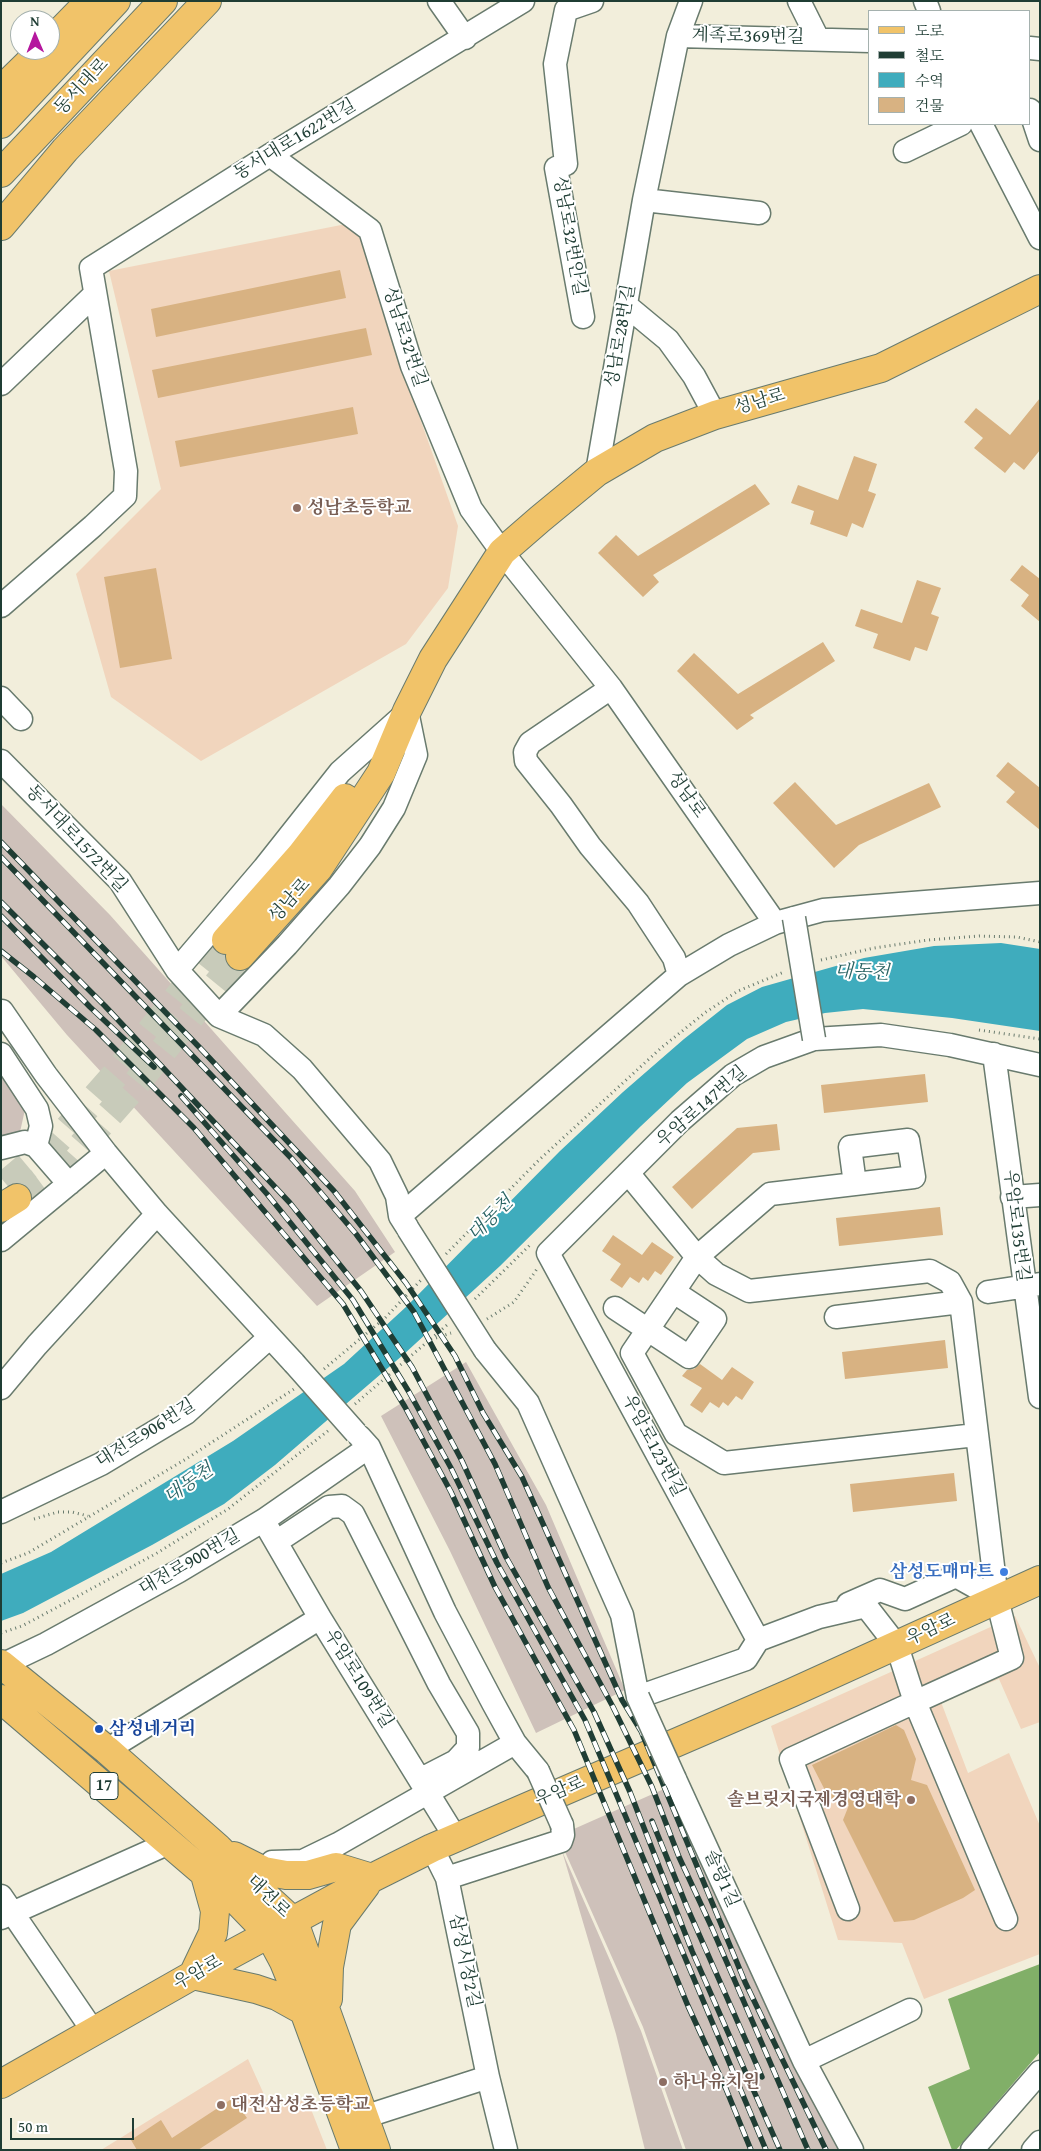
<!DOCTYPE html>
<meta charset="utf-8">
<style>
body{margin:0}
#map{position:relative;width:1041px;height:2151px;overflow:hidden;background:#f2eedb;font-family:"Gentium Book Plus","Noto Serif KR",serif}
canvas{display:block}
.frame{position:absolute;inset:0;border:2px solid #1f3d34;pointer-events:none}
.legend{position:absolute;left:868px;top:10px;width:162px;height:115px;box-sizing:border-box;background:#fff;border:1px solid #a5b1ae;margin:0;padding:6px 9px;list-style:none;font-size:15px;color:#1f3d34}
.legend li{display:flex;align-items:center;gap:10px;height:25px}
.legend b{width:25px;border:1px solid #a5b1ae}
.north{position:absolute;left:10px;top:10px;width:50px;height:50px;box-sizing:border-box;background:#fff;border:1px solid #a5b1ae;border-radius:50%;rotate:359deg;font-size:14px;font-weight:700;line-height:20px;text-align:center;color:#1f3d34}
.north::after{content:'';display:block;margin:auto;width:18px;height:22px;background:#b5179e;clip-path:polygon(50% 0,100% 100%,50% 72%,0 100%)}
.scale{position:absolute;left:10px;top:2118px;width:124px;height:22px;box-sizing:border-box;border:2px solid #1f3d34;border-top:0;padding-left:6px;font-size:15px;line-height:18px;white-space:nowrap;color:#1f3d34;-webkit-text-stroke:4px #fff;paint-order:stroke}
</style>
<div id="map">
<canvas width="1041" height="2151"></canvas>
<div class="frame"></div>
<ul class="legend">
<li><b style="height:6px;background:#f1c369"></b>도로</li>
<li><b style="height:6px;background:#1f3d34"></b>철도</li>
<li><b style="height:14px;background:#3facbd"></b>수역</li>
<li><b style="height:14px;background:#d8b282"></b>건물</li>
</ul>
<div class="north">N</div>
<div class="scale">50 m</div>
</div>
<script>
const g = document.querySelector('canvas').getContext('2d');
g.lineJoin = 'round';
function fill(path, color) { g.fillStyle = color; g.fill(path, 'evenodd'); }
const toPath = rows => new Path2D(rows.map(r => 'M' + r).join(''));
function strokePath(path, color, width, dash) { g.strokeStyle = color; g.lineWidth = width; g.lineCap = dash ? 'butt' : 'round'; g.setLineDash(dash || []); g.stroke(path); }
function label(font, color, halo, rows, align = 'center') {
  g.font = font + ' "Gentium Book Plus","Noto Serif KR",serif'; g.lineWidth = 4; g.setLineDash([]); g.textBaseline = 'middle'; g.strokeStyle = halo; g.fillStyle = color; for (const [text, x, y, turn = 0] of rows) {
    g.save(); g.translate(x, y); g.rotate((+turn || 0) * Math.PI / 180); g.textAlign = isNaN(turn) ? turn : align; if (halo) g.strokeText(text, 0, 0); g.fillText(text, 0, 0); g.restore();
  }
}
fill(toPath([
 [346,224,362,240,404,373,458,526,448,588,406,644,201,761,111,697,76,574,161,489,109,271],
 [1015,1616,1040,1668,1040,1722,1021,1729,999,1679,941,1702,968,1773,1009,1753,1040,1826,1040,1954,924,1999,902,1943,838,1940,771,1726],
 [248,2059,271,2110,307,2099,327,2150,101,2150]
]), '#f1d5bd');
fill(toPath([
 [1,804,110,915,355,1191,395,1252,317,1306,67,1035,1,956],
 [1,1062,26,1105,20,1132,1,1137],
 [466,1362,546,1505,625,1690,536,1733,450,1551,381,1416],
 [673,1785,845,2150,686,2150,643,2027,558,1836],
 [562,1851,641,2031,683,2150,645,2150,616,2034]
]), '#cec1ba');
fill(toPath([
 [1040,1964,1040,2052,956,2150,952,2150,928,2087,970,2069,948,1999]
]), '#81af68');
fill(toPath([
 [1001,943,1040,949,1040,1031,952,1018,863,1009,825,1013,786,1022,747,1039,687,1083,641,1126,500,1266,403,1355,275,1465,224,1504,152,1545,23,1613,1,1621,1,1574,51,1552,233,1441,344,1364,407,1306,560,1151,623,1092,684,1039,727,1005,762,987,864,958,934,946]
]), '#3facbd');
fill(toPath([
 [340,270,346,298,156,337,151,309],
 [366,328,372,355,158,398,152,370],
 [1040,398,1040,450,1024,470,1014,462,1005,473,974,448,983,438,964,422,976,408,1010,435],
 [353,407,358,434,180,467,175,441],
 [854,456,877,464,868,491,876,494,863,528,852,523,847,537,810,524,814,511,791,503,798,485,838,500],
 [755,484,770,504,653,575,659,582,643,597,598,553,616,535,638,556],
 [1022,565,1040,579,1040,622,1021,606,1029,595,1010,580],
 [156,568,172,659,120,668,104,577],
 [917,580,941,588,931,614,939,617,927,651,915,647,910,661,873,648,878,634,855,626,861,609,902,623],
 [823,642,835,661,750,715,754,718,737,730,677,671,694,653,738,694],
 [1008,762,1040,788,1040,830,1006,802,1015,792,996,776],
 [795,782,836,825,929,783,941,807,859,845,834,868,773,803],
 [925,1074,928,1102,824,1113,821,1085],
 [777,1124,780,1150,753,1153,692,1209,672,1187,737,1128],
 [940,1207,943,1235,839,1246,836,1218],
 [613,1235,642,1255,652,1242,674,1257,661,1275,655,1271,648,1281,643,1277,639,1283,630,1277,622,1288,610,1280,621,1264,602,1251],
 [945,1340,948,1368,845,1379,842,1352],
 [700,1364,722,1380,732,1367,754,1382,742,1400,736,1396,728,1406,723,1402,719,1408,710,1402,702,1413,690,1405,702,1388,682,1376,687,1370,694,1369],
 [954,1473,957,1501,853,1512,850,1484],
 [896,1725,904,1730,916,1759,911,1780,927,1785,975,1890,963,1898,914,1920,894,1922,843,1820,849,1805,829,1798,812,1765],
 [233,2098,247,2118,198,2150,137,2150,131,2140,161,2120,172,2138]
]), '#d8b282');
strokePath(toPath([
 [6,1184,56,1142,116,1074,203,966,226,940],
 [17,1198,69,1160,130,1091,240,956]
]), '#c8cbba', 28, [28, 14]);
const minor = toPath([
 [439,1,465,38],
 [799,1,818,39],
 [925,1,929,11],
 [678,36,870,41],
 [1030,48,1040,49],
 [1030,110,1040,140],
 [981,124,1040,238],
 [905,151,961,124],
 [270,155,370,230,412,366,471,509,502,552,611,688,775,923],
 [644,200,759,213],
 [627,306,668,340,694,376,715,415],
 [583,317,556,168,566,164,555,64,566,10,592,1],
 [1,384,95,294],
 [597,472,644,200,678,36,691,1],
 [1,606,93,526,125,496,126,471,91,268,270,155,523,1],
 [611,688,530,743,525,752,526,761,561,805,590,846,638,903,674,958,679,975],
 [1,698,21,719],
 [1,761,120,881,177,970,219,1016,264,1035,302,1069,380,1161,397,1196,400,1216,407,1227],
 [177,970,264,868,340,772,405,714],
 [2,1011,46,1075,106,1153,157,1214,294,1363],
 [219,1016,287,945,339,886,370,846,394,808,416,755,407,711],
 [1,1054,37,1109,41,1126,36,1146],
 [994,1054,1040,1397],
 [1,1148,25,1142,36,1146,69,1184],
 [628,1173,697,1257,716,1274,749,1291,930,1271,950,1282,961,1302,997,1599,1012,1658,915,1702,1006,1919],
 [855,1184,850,1147,908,1140,914,1177,770,1194,697,1257,632,1353,676,1434,724,1463,976,1435],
 [1012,1197,1040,1195],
 [400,1216,679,975,729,945,775,923,823,910,1040,893],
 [1,1240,106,1153],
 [988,1292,1040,1284],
 [615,1308,689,1357,715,1319,674,1292],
 [836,1317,961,1302],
 [485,1350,528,1403,622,1615,638,1697,746,1659,758,1640,819,1617,866,1606,897,1646,915,1702,791,1759,848,1909],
 [1,1388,37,1345,157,1214],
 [360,1437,369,1447,445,1612,493,1703,515,1743,538,1771],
 [1,1512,101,1464,186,1413,270,1337],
 [269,1530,320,1618,455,1837],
 [276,1542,329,1507,342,1506,353,1514,439,1684,468,1733,468,1748,456,1761,421,1779],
 [848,1604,880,1590,905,1599,956,1576,997,1599],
 [758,1640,548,1253,680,1121,733,1075,764,1057,814,1039,881,1035,950,1045,1040,1065],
 [2,1665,46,1644,179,1571,264,1520,369,1447],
 [107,1750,320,1618],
 [675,1779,804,2061,852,2150],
 [432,1848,447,1878,488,2077],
 [272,1862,303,1861,338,1844,515,1743],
 [447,1878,561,1841,563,1835,562,1825],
 [1,1896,93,2031],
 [1,1918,169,1843],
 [804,2061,910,2010],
 [364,2117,488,2077,506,2150],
 [972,2150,1040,2072],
 [1033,2150,1040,2142]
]);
const major = toPath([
 [50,42,90,1],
 [1,90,42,50],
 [1,124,116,1],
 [1,173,163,1],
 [1,226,65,150,207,1],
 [226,940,301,855,345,798],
 [240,956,318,869,381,773,407,711,433,659,502,552,540,519,597,472,655,438,715,415,881,368,1040,289],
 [1,1208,17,1198],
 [1,1664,107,1750,218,1848,259,1890,294,1922,376,2150],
 [1,1699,237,1901,269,1934,284,1962,304,2011,355,2150],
 [234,1856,264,1871,286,1875,308,1875,336,1867,372,1878],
 [193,1975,256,1989,277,1996,304,2011],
 [193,1975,213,1933,215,1911,205,1875],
 [328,1999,329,1967,337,1924,366,1885],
 [1,2084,193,1975,372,1878,432,1848,791,1693,1040,1580]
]);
strokePath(minor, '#697b6e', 25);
strokePath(major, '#697b6e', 30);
strokePath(toPath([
 [821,960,874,948,928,940,979,936,1017,937,1040,942],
 [979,1030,1040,1039],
 [446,1254,539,1160,661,1048,706,1012,738,991,784,972],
 [475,1299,530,1245],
 [487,1319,514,1302,537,1269],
 [436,1338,451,1333],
 [324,1369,385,1318,421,1280],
 [355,1404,447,1325],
 [34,1519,58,1512,72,1512,88,1516],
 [1,1563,28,1553,186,1459,294,1389],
 [1,1633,22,1626,67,1602,157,1553,228,1509,329,1430]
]), '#697b6e', 3, [1, 4]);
strokePath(minor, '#fff', 22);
strokePath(major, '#f1c369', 28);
const rail = toPath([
 [1,842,201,1049,334,1191,406,1283,455,1356,483,1413,522,1477,622,1700,641,1731,745,1982,826,2150],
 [1,857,293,1160,356,1234,414,1312,495,1464,548,1587,613,1707,652,1787,679,1857,712,1928,808,2150],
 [1,902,105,1006,290,1203,361,1291,412,1367,462,1461,506,1557,594,1712,630,1792,692,1951,780,2150],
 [1,916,90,1007,154,1067],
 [1,951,34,977,96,1030,194,1128,343,1304,405,1407,451,1492,495,1587,574,1730,688,2006,726,2089,751,2150],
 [181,1096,267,1194,353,1300,409,1392,451,1468,497,1563,585,1720,766,2150],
 [652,1821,687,1907,762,2077]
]);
strokePath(rail, '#1f3d34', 5.5);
strokePath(rail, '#fff', 4, [11]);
const minorBridge = toPath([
 [794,918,814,1039],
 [408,1229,485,1350],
 [294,1363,356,1433],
 [638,1697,675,1779],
 [538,1771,562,1825]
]);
strokePath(minorBridge, '#697b6e', 25, []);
strokePath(minorBridge, '#fff', 22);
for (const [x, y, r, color] of [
 [297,508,5,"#8d6e63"],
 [1004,1572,5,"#3f7fe0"],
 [99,1729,5,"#1a4fb4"],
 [911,1800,5,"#8d6e63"],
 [663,2082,5,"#8d6e63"],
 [221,2105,5,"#8d6e63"]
]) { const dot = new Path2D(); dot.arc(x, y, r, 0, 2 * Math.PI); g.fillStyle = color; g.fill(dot); strokePath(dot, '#fff', 2); }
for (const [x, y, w] of [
 [104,1786,28]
]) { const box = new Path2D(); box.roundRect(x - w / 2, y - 13.5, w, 27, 4); g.fillStyle = '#fff'; g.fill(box); strokePath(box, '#1f3d34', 1); }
label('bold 16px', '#1f3d34', null, [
 ["17",104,1786]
]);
label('18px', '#1f3d34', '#fff', [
 ["계족로369번길",748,37,1],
 ["동서대로",82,87,-47],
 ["동서대로1622번길",295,140,-31],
 ["성남로32번안길",569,236,80],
 ["성남로28번길",621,336,-80],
 ["성남로32번길",404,337,72],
 ["성남로",760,402,-16],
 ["성남로",686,795,55],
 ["동서대로1572번길",76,839,47],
 ["성남로",290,901,-48],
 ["우암로147번길",702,1107,-41],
 ["우암로135번길",1016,1226,83],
 ["대전로906번길",146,1434,-32],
 ["우암로123번길",653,1446,62],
 ["대전로900번길",190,1563,-30],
 ["우암로",931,1630,-25],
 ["우암로109번길",358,1679,58],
 ["우암로",560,1792,-23],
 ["솔랑1길",721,1879,66],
 ["대전로",268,1897,44],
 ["삼성시장2길",464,1961,78],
 ["우암로",198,1973,-29]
]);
label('bold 18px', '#785e54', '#fff', [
 ["성남초등학교",307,508],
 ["솔브릿지국제경영대학",901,1800,"right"],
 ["하나유치원",673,2082],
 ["대전삼성초등학교",231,2105]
], 'left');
label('bold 18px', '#366cbe', '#fff', [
 ["삼성도매마트",994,1572]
], 'right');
label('bold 18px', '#164399', '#fff', [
 ["삼성네거리",109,1729]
], 'left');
label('italic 19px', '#2a6464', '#fff', [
 ["대동천",862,973,2],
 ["대동천",491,1219,-45],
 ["대동천",189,1484,-35]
]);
</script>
